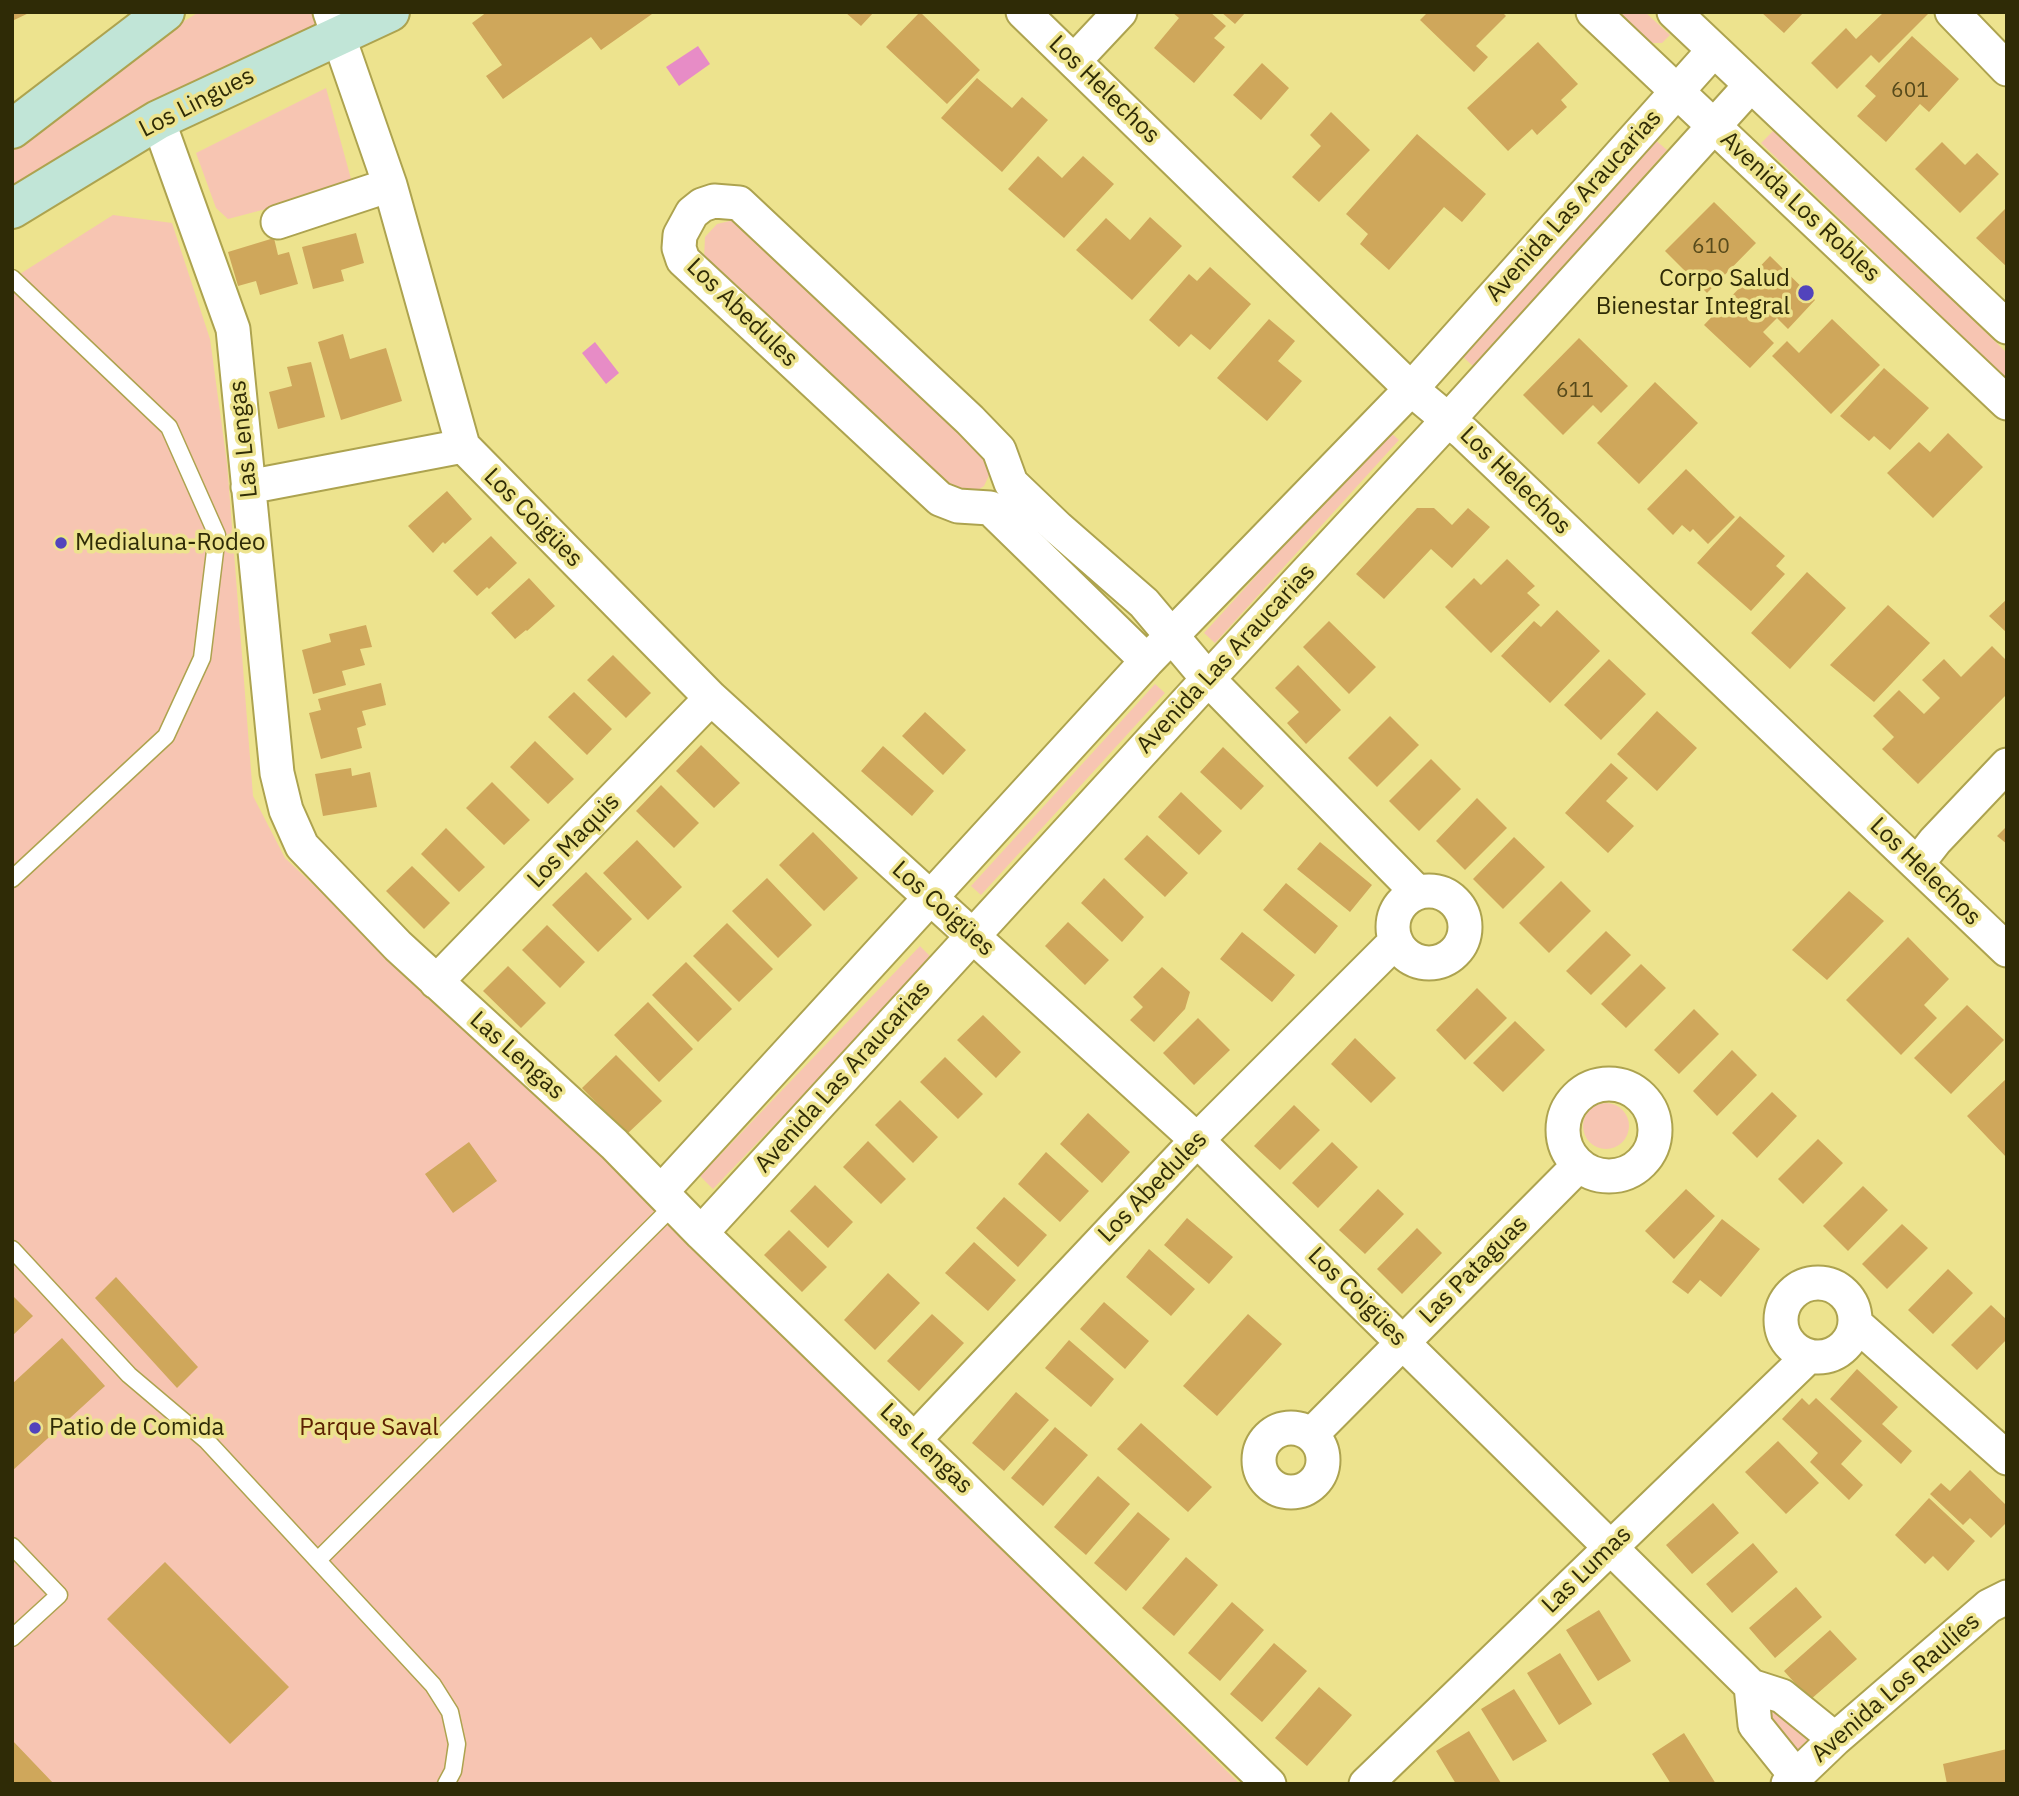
<!DOCTYPE html>
<meta charset="utf-8">
<style>
body{margin:0}
#map{position:relative;width:2019px;height:1796px;overflow:hidden;background:#ede38e;font-family:"IBM Plex Sans",sans-serif}
canvas{display:block}
.frame{position:absolute;inset:0;border:14px solid #2f2b06;pointer-events:none}
</style>
<div id="map">
<canvas width="2019" height="1796"></canvas>
<div class="frame"></div>
</div>
<script>
const g = document.querySelector('canvas').getContext('2d');
g.lineJoin = 'round';
function fill(path, color) { g.fillStyle = color; g.fill(path, 'evenodd'); }
const toPath = rows => new Path2D(rows.map(r => 'M' + r).join(''));
function strokePath(path, color, width, dash) { g.strokeStyle = color; g.lineWidth = width; g.lineCap = dash ? 'butt' : 'round'; g.setLineDash(dash || []); g.stroke(path); }
function label(font, color, halo, rows, align = 'center') {
  g.font = font + ' "IBM Plex Sans",sans-serif'; g.lineWidth = 7; g.setLineDash([]); g.textBaseline = 'middle'; g.strokeStyle = halo; g.fillStyle = color; for (const [text, x, y, turn = 0] of rows) {
    g.save(); g.translate(x, y); g.rotate((+turn || 0) * Math.PI / 180); g.textAlign = isNaN(turn) ? turn : align; if (halo) g.strokeText(text, 0, 0); g.fillText(text, 0, 0); g.restore();
  }
}
fill(toPath([
 [199,12,346,12,12,197,12,149,124,58],
 [1618,12,1645,12,1670,35,1662,43,1652,43],
 [326,88,353,186,228,219,216,208,196,153],
 [1775,129,2007,353,2007,379,1761,143],
 [1653,138,1667,150,1474,367,1461,355],
 [113,215,172,223,210,339,227,463,253,796,285,858,634,1187,1240,1784,12,1784,12,279],
 [738,219,993,456,992,469,984,486,970,495,956,492,704,259,705,237,717,224],
 [1389,431,1399,440,1215,643,1204,633],
 [1155,684,1165,693,981,895,971,886],
 [920,946,933,959,713,1189,700,1176],
 '1583 1126a23 23 0 1 1 46 0a23 23 0 1 1-46 0Z',
 [1775,1701,1823,1738,1794,1763,1765,1707]
]), '#f7c5b2');
fill(toPath([
 [698,46,710,64,679,86,666,67],
 [595,342,619,373,606,384,582,353]
]), '#e78cc6');
fill(toPath([
 [12,12,31,12,12,21],
 [487,12,651,12,652,14,601,50,591,37,503,99,486,76,502,65,472,23],
 [845,12,874,12,861,26],
 [920,12,980,70,947,104,886,47],
 [1172,12,1210,12,1226,26,1214,38,1225,47,1194,83,1154,48,1179,18],
 [1221,12,1246,12,1235,24],
 [1428,12,1502,12,1506,16,1476,46,1488,57,1474,72,1420,20],
 [1761,12,1804,12,1784,33],
 [1884,12,1926,12,1928,14,1879,63,1871,55,1837,89,1811,63,1846,28,1856,39],
 [1912,36,1959,79,1929,112,1920,104,1886,142,1857,116,1876,96,1865,86],
 [1538,42,1578,84,1561,100,1567,107,1537,135,1532,129,1508,151,1467,108],
 [1262,63,1289,88,1261,120,1233,95],
 [977,78,1012,108,1022,97,1048,120,1002,172,941,118],
 [1331,112,1370,150,1319,202,1292,177,1321,146,1310,135],
 [1417,134,1486,194,1462,222,1444,207,1389,270,1360,244,1368,234,1346,214],
 [1942,142,1965,165,1977,153,1999,174,1960,213,1915,169],
 [1038,156,1062,178,1083,156,1114,184,1064,238,1008,189],
 [1714,202,1756,243,1707,293,1665,251],
 [2007,207,2007,267,1976,238],
 [1150,217,1182,246,1132,300,1076,250,1106,218,1130,240],
 [356,233,364,263,341,270,344,281,313,289,302,247],
 [274,238,278,255,289,252,298,284,260,295,256,281,238,286,228,252],
 [1770,256,1815,300,1788,329,1777,318,1763,332,1774,343,1750,368,1704,325],
 [1210,267,1251,304,1210,350,1191,334,1179,347,1149,320,1189,274,1197,281],
 [1269,319,1295,341,1278,361,1302,381,1267,421,1217,378],
 [1832,319,1880,365,1831,414,1772,356,1787,341,1799,353],
 [343,334,350,359,386,348,402,401,341,420,318,342],
 [1579,338,1628,386,1601,413,1593,405,1563,435,1523,395],
 [311,362,325,417,278,429,269,392,292,386,287,367],
 [1884,368,1929,408,1890,450,1874,436,1869,441,1840,416],
 [1655,382,1698,423,1639,484,1597,443],
 [1948,433,1983,467,1933,518,1887,473,1919,442,1930,452],
 [1686,469,1735,517,1708,544,1693,529,1690,532,1682,525,1673,535,1647,509],
 [447,491,472,519,445,544,443,542,433,553,408,526],
 [1417,508,1434,508,1452,525,1468,508,1490,527,1452,568,1431,549,1384,599,1356,574],
 [1740,516,1785,556,1776,566,1785,574,1751,611,1697,563],
 [491,536,517,563,489,589,487,587,477,596,453,571],
 [1507,559,1535,586,1527,593,1540,605,1491,653,1445,607,1474,578,1481,585],
 [1807,572,1846,608,1790,669,1751,633],
 [529,578,555,606,527,631,526,630,515,639,491,613],
 [2007,599,2007,633,1989,616],
 [1888,605,1930,643,1874,702,1830,665],
 [1557,610,1600,651,1550,703,1501,656,1534,621,1541,627],
 [1329,621,1376,667,1349,694,1303,647],
 [366,625,372,647,360,649,365,665,342,671,346,685,313,694,302,650,331,642,329,634],
 [1992,646,2007,661,2007,694,1918,784,1882,749,1894,737,1873,716,1899,690,1924,714,1940,698,1922,680,1944,659,1961,677],
 [613,655,651,693,626,718,587,680],
 [1609,659,1646,694,1601,740,1564,705],
 [1298,665,1341,710,1306,744,1287,723,1299,712,1275,688],
 [381,683,386,705,362,711,366,725,357,728,362,748,321,759,309,713,321,710,318,699],
 [574,692,612,729,587,755,548,717],
 [1657,711,1697,748,1657,791,1617,754],
 [925,712,966,750,943,775,902,736],
 [1390,716,1419,745,1377,787,1348,758],
 [535,741,574,779,548,804,510,767],
 [701,745,740,783,714,808,676,771],
 [883,746,934,791,912,816,861,771],
 [1223,747,1264,786,1241,810,1200,772],
 [1431,759,1461,789,1419,831,1389,801],
 [1611,763,1628,778,1606,801,1634,826,1608,853,1565,813],
 [351,768,352,776,370,772,377,807,323,816,315,774],
 [492,782,530,820,504,845,466,808],
 [661,785,699,823,674,848,636,811],
 [1181,792,1222,831,1199,855,1158,817],
 [1477,798,1507,828,1465,870,1436,841],
 [2007,826,2007,844,1997,836],
 [446,828,485,867,459,892,421,854],
 [813,832,858,878,824,911,779,865],
 [1147,835,1188,873,1165,897,1124,859],
 [1514,837,1545,867,1503,909,1473,879],
 [637,840,682,887,648,920,603,873],
 [1320,842,1372,885,1350,912,1297,869],
 [412,866,450,903,424,929,386,891],
 [586,872,632,919,598,952,552,905],
 [767,878,812,925,778,958,732,911],
 [1104,878,1144,917,1122,942,1081,903],
 [1561,881,1591,911,1549,953,1519,923],
 [1286,883,1338,926,1315,954,1263,910],
 [1849,891,1884,921,1827,980,1792,950],
 [1068,922,1109,960,1085,985,1045,946],
 [727,923,773,969,739,1002,693,956],
 [547,925,585,962,560,988,522,950],
 [1606,931,1631,955,1591,995,1566,971],
 [1242,932,1295,975,1272,1002,1220,959],
 [1908,937,1949,979,1924,1005,1937,1018,1901,1055,1846,1000],
 [686,962,732,1009,698,1042,652,995],
 [1641,964,1666,988,1626,1028,1601,1004],
 [508,966,546,1003,521,1028,483,991],
 [1162,967,1190,992,1185,1009,1154,1042,1130,1020,1143,1007,1133,997],
 [1477,988,1507,1018,1465,1060,1436,1030],
 [648,1002,693,1049,659,1082,614,1035],
 [1967,1005,2004,1040,1951,1094,1914,1058],
 [1694,1009,1719,1034,1679,1074,1654,1050],
 [983,1015,1021,1052,996,1078,957,1040],
 [1198,1018,1230,1050,1194,1085,1163,1053],
 [1515,1021,1545,1050,1503,1092,1473,1063],
 [1355,1038,1396,1078,1371,1103,1331,1064],
 [1732,1050,1757,1075,1717,1116,1693,1091],
 [616,1055,662,1101,627,1134,582,1088],
 [945,1057,983,1094,958,1119,920,1082],
 [2007,1078,2007,1158,1967,1116],
 [1772,1092,1797,1116,1757,1158,1732,1133],
 [900,1100,938,1137,913,1163,875,1125],
 [1294,1105,1320,1130,1280,1170,1254,1146],
 [1088,1113,1130,1152,1102,1183,1060,1144],
 [1818,1139,1843,1163,1803,1204,1778,1179],
 [868,1141,906,1179,881,1204,843,1167],
 [469,1142,497,1181,453,1213,425,1174],
 [1332,1142,1358,1167,1318,1208,1292,1183],
 [1046,1152,1089,1191,1060,1222,1018,1184],
 [815,1185,853,1222,828,1248,790,1211],
 [1863,1186,1888,1210,1848,1251,1823,1226],
 [1378,1189,1404,1214,1365,1254,1339,1230],
 [1686,1189,1715,1216,1674,1259,1645,1231],
 [1004,1197,1047,1235,1018,1267,976,1228],
 [1187,1218,1233,1257,1209,1284,1164,1245],
 [1722,1219,1760,1249,1721,1297,1700,1280,1688,1294,1672,1282],
 [1902,1224,1928,1248,1887,1289,1862,1264],
 [1417,1228,1442,1253,1402,1294,1377,1269],
 [789,1230,827,1267,802,1292,764,1255],
 [974,1242,1016,1280,988,1311,945,1273],
 [1149,1249,1195,1289,1171,1316,1126,1277],
 [1948,1269,1973,1293,1933,1334,1908,1310],
 [888,1273,920,1303,875,1350,844,1320],
 [116,1277,198,1367,177,1388,95,1298],
 [12,1295,33,1316,12,1336],
 [1104,1302,1149,1341,1125,1369,1080,1329],
 [1991,1305,2007,1320,2007,1339,1977,1370,1951,1345],
 [932,1314,964,1343,919,1391,887,1361],
 [1248,1314,1282,1344,1217,1416,1183,1386],
 [62,1338,105,1386,12,1471,12,1384],
 [1069,1340,1114,1379,1091,1407,1045,1368],
 [1857,1369,1898,1407,1882,1424,1912,1451,1901,1464,1830,1399],
 [1016,1392,1049,1420,1004,1471,972,1443],
 [1802,1398,1809,1405,1816,1398,1862,1441,1841,1464,1863,1485,1849,1500,1810,1462,1818,1453,1782,1419],
 [1141,1423,1212,1487,1188,1512,1117,1449],
 [1055,1427,1088,1455,1043,1506,1011,1478],
 [1778,1441,1819,1483,1786,1514,1745,1472],
 [1970,1470,2007,1506,2007,1522,1991,1538,1970,1518,1963,1525,1930,1494,1941,1483,1950,1491],
 [1098,1476,1130,1504,1086,1555,1054,1527],
 [1929,1498,1975,1541,1948,1571,1933,1556,1925,1564,1895,1535],
 [1713,1503,1739,1533,1692,1574,1666,1545],
 [1138,1512,1170,1539,1126,1591,1094,1563],
 [1753,1543,1778,1572,1732,1613,1706,1584],
 [1186,1557,1218,1585,1174,1636,1142,1608],
 [165,1562,289,1687,230,1744,107,1619],
 [1796,1587,1822,1617,1775,1658,1749,1628],
 [1232,1602,1264,1630,1220,1681,1188,1653],
 [1599,1610,1631,1661,1598,1681,1566,1630],
 [1830,1630,1857,1659,1810,1700,1784,1671],
 [1274,1643,1307,1671,1262,1722,1230,1694],
 [1560,1653,1592,1704,1559,1725,1527,1673],
 [1319,1687,1352,1715,1307,1766,1275,1738],
 [1514,1689,1547,1741,1513,1761,1481,1709],
 [1469,1731,1501,1783,1499,1784,1456,1784,1436,1751],
 [1684,1733,1716,1784,1671,1784,1652,1754],
 [12,1740,54,1784,12,1784],
 [2007,1749,2007,1784,1947,1784,1943,1764]
]), '#cfa75b');
const service = toPath([
 [12,278,169,427,217,535,202,658,166,736,12,879],
 [12,1249,129,1375,207,1441,433,1685,450,1712,457,1744,453,1771,446,1784],
 [12,1546,59,1595,12,1638],
 [318,1560,674,1205]
]);
const minor = toPath([
 [330,12,390,185,463,446,711,698,1197,1140,1751,1686,1782,1696,1835,1739],
 [1023,12,1411,389,1464,433,2007,950],
 [1593,12,2007,403],
 [1674,12,2007,327],
 [1952,12,2007,69],
 [1074,61,1120,12],
 [158,120,233,329,277,773,286,810,302,846,398,946,614,1144,701,1233,1269,1784],
 [278,222,390,185],
 [248,487,463,446],
 [1147,661,990,508,958,506,940,499,683,260,679,248,680,235,692,213,702,205,714,201,739,203,970,420,999,450,1011,483,1058,528,1144,603,1208,679,1417,892],
 [1917,864,1935,841,2007,765],
 '1393 927a36 36 0 1 1 72 0a36 36 0 1 1-72 0Z',
 [436,982,711,698],
 '1563 1130a46 46 0 1 1 92 0a46 46 0 1 1-92 0Z',
 [661,1192,1147,661,1411,389,1714,50],
 [701,1233,1208,679,1449,419,1751,85],
 '1781 1320a37 37 0 1 1 74 0a37 37 0 1 1-74 0Z',
 [1855,1323,2007,1458],
 '1259 1460a32 32 0 1 1 64 0a32 32 0 1 1-64 0Z',
 [1311,1435,1578,1166],
 [915,1439,1197,1140,1396,941],
 [1751,1686,1755,1725,1796,1776],
 [1366,1784,1809,1356],
 [1788,1784,1835,1739,1989,1606,2007,1597]
]);
const secondary = toPath([
 [12,129,165,12],
 [12,209,158,120,390,12]
]);
strokePath(service, '#ada34f', 19);
strokePath(minor, '#ada34f', 37);
strokePath(secondary, '#ada34f', 42);
strokePath(service, '#fff', 16);
strokePath(minor, '#fff', 33);
strokePath(secondary, '#c1e5d7', 38);
for (const [x, y, r, color] of [
 [1806,293,9,"#5244bc"],
 [61,543,7,"#5244bc"],
 [35,1428,7,"#5244bc"]
]) { const dot = new Path2D(); dot.arc(x, y, r, 0, 2 * Math.PI); g.fillStyle = color; g.fill(dot); strokePath(dot, '#ede38e', 2.5); }
label('21px', '#574a1b', null, [
 ["601",1910,91],
 ["610",1711,247],
 ["611",1575,391]
]);
label('24px', '#2f2b06', '#ede38e', [
 ["Los Helechos",1104,90,44],
 ["Los Lingues",197,103,-27],
 ["Avenida Las Araucarias",1574,206,-48],
 ["Avenida Los Robles",1800,207,43],
 ["Los Abedules",742,313,44],
 ["Las Lengas",244,439,-96],
 ["Los Helechos",1515,481,44],
 ["Los Coigües",533,518,45],
 ["Avenida Las Araucarias",1226,659,-47],
 ["Los Maquis",574,841,-46],
 ["Los Helechos",1925,872,44],
 ["Los Coigües",943,909,42],
 ["Las Lengas",517,1056,42],
 ["Avenida Las Araucarias",843,1077,-48],
 ["Los Abedules",1153,1187,-46],
 ["Las Pataguas",1474,1270,-45],
 ["Los Coigües",1357,1297,45],
 ["Las Lengas",926,1449,44],
 ["Las Lumas",1587,1570,-44],
 ["Avenida Los Raulíes",1896,1688,-41]
]);
label('24px', '#2f2b06', '#ede38e', [
 ["Corpo Salud",1790,279,"right"],
 ["Bienestar Integral",1790,307,"right"],
 ["Medialuna-Rodeo",75,543],
 ["Patio de Comida",49,1428]
], 'left');
label('24px', '#5c2002', '#ede38e', [
 ["Parque Saval",369,1428]
]);
</script>
